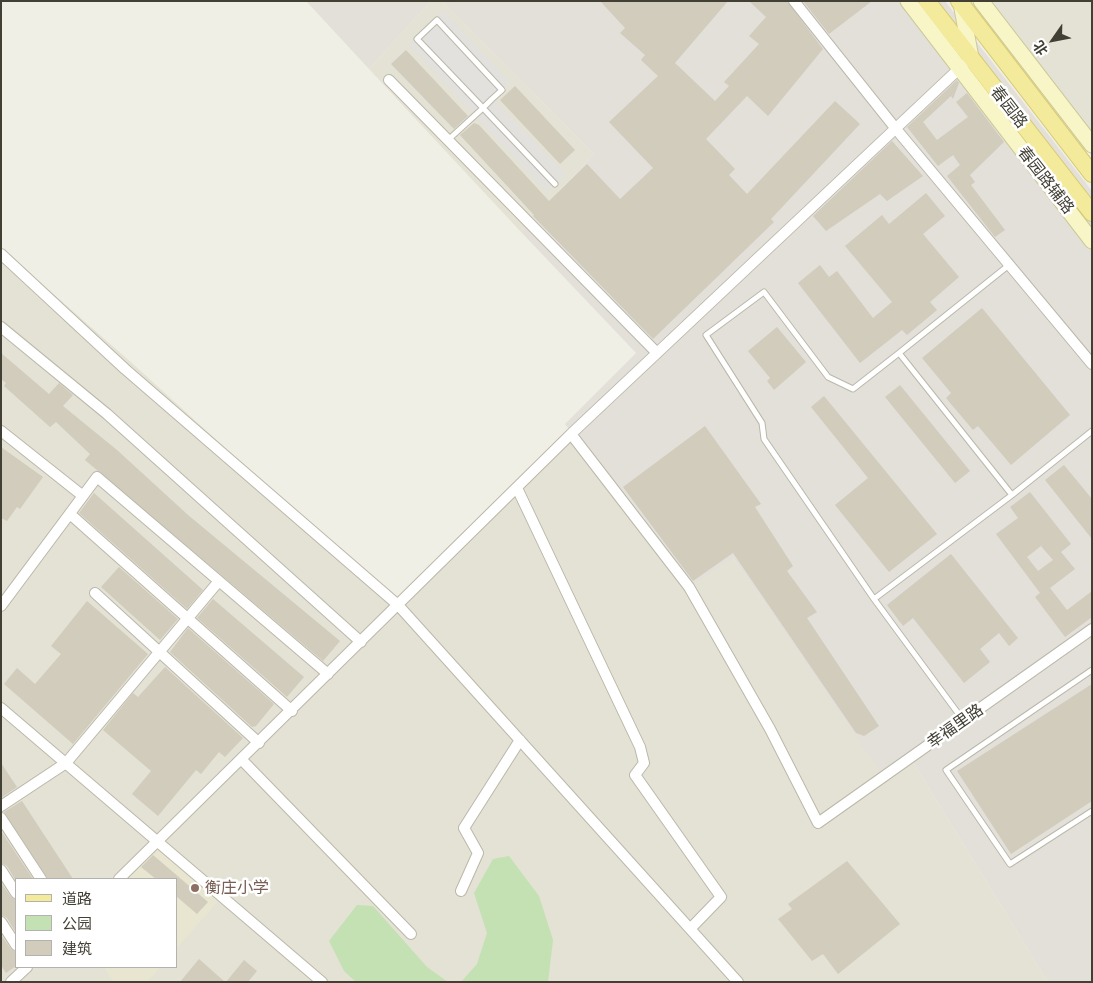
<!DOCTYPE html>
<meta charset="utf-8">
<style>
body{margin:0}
#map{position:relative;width:1093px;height:983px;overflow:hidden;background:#f0efe5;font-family:"Exo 2","Noto Sans SC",sans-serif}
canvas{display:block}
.frame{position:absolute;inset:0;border:2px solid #423f35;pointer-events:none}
.legend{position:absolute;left:15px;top:878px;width:162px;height:90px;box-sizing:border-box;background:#fff;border:1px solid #b3b2ae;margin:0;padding:6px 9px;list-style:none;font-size:15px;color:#423f35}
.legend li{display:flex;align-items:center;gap:10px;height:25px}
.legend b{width:25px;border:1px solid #b3b2ae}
.north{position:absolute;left:1028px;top:15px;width:50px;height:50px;-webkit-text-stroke:4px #fff;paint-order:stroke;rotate:237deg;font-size:14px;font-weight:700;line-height:20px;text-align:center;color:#423f35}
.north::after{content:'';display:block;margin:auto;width:18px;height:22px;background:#423f35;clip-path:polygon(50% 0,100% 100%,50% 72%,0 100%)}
</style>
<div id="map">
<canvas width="1093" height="983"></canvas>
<div class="frame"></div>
<ul class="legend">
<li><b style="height:6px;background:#f3ea9b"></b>道路</li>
<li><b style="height:14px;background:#c3e1b2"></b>公园</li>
<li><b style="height:14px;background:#d1ccbc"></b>建筑</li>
</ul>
<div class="north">北</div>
</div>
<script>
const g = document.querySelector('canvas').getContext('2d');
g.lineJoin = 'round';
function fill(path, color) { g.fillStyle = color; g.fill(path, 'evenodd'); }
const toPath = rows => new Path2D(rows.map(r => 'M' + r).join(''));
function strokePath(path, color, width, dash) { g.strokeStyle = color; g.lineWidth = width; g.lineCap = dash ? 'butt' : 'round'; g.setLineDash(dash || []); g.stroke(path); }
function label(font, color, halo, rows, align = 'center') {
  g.font = font + ' "Exo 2","Noto Sans SC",sans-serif'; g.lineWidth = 5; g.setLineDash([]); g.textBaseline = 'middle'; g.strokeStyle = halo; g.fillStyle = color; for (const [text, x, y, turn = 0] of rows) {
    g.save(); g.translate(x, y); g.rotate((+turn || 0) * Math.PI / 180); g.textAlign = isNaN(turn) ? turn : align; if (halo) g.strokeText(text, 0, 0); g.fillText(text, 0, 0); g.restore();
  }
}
fill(toPath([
 [431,1,442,1,594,154,521,232,369,69],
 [981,1,1092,1,1092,145],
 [1,248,133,364,398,605,571,434,733,558,880,771,910,757,1048,982,1,982],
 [16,879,176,879,176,967,16,967]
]), '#e4e2d4');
fill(toPath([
 [306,1,431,1,369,69],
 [442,1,945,1,1092,191,1092,627,880,772,733,558,689,587,565,424,636,353,521,232,594,154],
 [1092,630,1092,982,1048,982,910,757]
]), '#e3e0da');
fill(toPath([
 [159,841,223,896,176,949,176,879,119,879],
 [104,967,161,967,147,982,113,982]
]), '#e8e6d0');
fill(toPath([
 [509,856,539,896,553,940,548,982,461,982,477,964,487,933,474,893,493,859],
 [357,905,373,906,427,967,448,982,356,982,344,971,329,941]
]), '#c3e1b2');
fill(toPath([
 [442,10,510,82,493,99,565,174,547,192,409,45]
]), '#e2e1dd');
fill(toPath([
 [600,1,728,1,675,63,715,101,729,86,724,82,759,44,749,36,766,17,749,1,787,1,823,49,768,116,747,96,706,139,735,169,729,175,747,194,835,101,860,124,771,219,774,222,653,339,533,216,534,215,460,135,474,123,479,125,549,201,587,164,620,199,653,168,609,122,658,76,641,60,645,55,620,33,625,28],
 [803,1,872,1,829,34],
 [406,50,468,116,454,129,391,64],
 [957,80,959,83,953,99,951,96,923,122,937,140,968,117,956,102,967,93,1004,142,970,175,975,182,971,185,1005,230,995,237,947,176,960,165,953,155,938,166,907,127],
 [515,86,575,150,560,164,500,100],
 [892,141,923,176,887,201,880,194,826,231,813,216],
 [926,193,945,216,923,234,959,277,930,302,937,310,907,335,902,330,860,363,798,283,820,265,829,277,837,271,873,318,892,302,845,246,882,215,889,224],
 [982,308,1070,415,1011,465,978,426,973,430,946,398,951,393,922,358],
 [777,327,806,362,774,390,767,381,770,378,748,351],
 [1,353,49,394,59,383,73,395,63,406,117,450,188,515,340,641,323,661,85,460,90,454,56,422,50,427,4,386,6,383,1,379],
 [900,385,970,471,955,483,885,397],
 [824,396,937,534,889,572,835,505,868,478,811,407],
 [705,426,761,504,755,507,793,566,787,571,817,612,807,618,879,726,864,736,856,733,733,553,693,581,623,487],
 [1,447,43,477,20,509,17,507,7,521,1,518],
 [1064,465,1092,499,1092,539,1045,480],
 [1030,492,1071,544,1061,552,1075,569,1050,588,1067,610,1092,591,1092,617,1065,637,1035,597,1040,593,996,534,1018,518,1010,507],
 [1041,546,1053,560,1038,571,1027,557],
 [94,493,203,590,187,609,79,513],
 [951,554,1018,638,1009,646,999,633,980,649,990,662,964,683,913,618,903,626,887,605],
 [119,567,178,619,160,640,101,587],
 [213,599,304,677,287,697,197,618],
 [87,601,148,654,73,744,4,684,17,668,35,684,61,654,51,646],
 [188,628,274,704,256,726,252,727,170,652],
 [165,667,243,738,225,757,219,752,201,774,196,770,158,816,132,794,151,771,103,730,133,693,138,697],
 [1092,684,1092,801,1011,854,957,771],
 [1,763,17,787,1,798],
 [22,801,73,879,48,879,4,812],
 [1,831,33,879,16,881,7,866,1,863],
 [153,855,208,902,197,914,176,896,176,879,156,879,141,867],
 [847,861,900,924,838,974,823,954,812,961,778,919,792,909,788,904],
 [1,883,11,897,16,900,16,933,7,918,1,915],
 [1,935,11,949,16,952,16,966,6,973,1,965],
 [199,959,225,982,180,982],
 [244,960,257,971,248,982,226,982]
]), '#d1ccbc');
const lane = toPath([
 [448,140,483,108,492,99,502,90,437,20,417,39,483,108,555,184],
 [899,353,1009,265],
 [874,599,1012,495,1092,431],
 [1092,670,946,770,1010,864,1092,811],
 [963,720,874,599,764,439,762,423,706,335,764,292,828,377,853,389,899,353,1012,495]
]);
const street = toPath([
 [794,1,896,129,1092,364],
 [389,80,657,353],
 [1,254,125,369,398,605,738,982],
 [1,327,107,414,361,642],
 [1,431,83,496],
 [571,434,689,587,770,729,818,823,1092,629],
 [517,488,640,747,644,763,635,775,721,897,690,929],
 [70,514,292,711],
 [95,593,259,743],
 [1,606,97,477,328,674],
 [1,708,322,982],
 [242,760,411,934],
 [1,806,66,763,219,581],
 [1,818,41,879],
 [1,870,16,893],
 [119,879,571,434,963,65],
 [461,891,478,853,464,828,520,740],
 [1,922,16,945],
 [11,982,27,967]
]);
const secondary = toPath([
 [908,1,1092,241],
 [981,1,1092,145],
 [963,2,961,3,971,58]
]);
const primary = toPath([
 [927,1,1092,213],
 [959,1,1092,174]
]);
strokePath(lane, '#bbb8a9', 7);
strokePath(street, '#bbb8a9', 12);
strokePath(secondary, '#ccc899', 17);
strokePath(primary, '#d6ca6d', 18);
strokePath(lane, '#fff', 5);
strokePath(street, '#fff', 10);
strokePath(secondary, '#f8f6c7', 15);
strokePath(primary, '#f3ea9b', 16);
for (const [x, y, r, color] of [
 [195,888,5,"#8d6e63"]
]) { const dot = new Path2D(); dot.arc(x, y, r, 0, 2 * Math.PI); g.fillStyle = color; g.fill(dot); strokePath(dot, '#fff', 2); }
label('16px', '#423f35', '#fff', [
 ["春园路",1009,107,52],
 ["春园路辅路",1046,180,52],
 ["幸福里路",955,726,-35]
]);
label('16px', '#785e54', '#fff', [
 ["衡庄小学",205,888]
], 'left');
</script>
